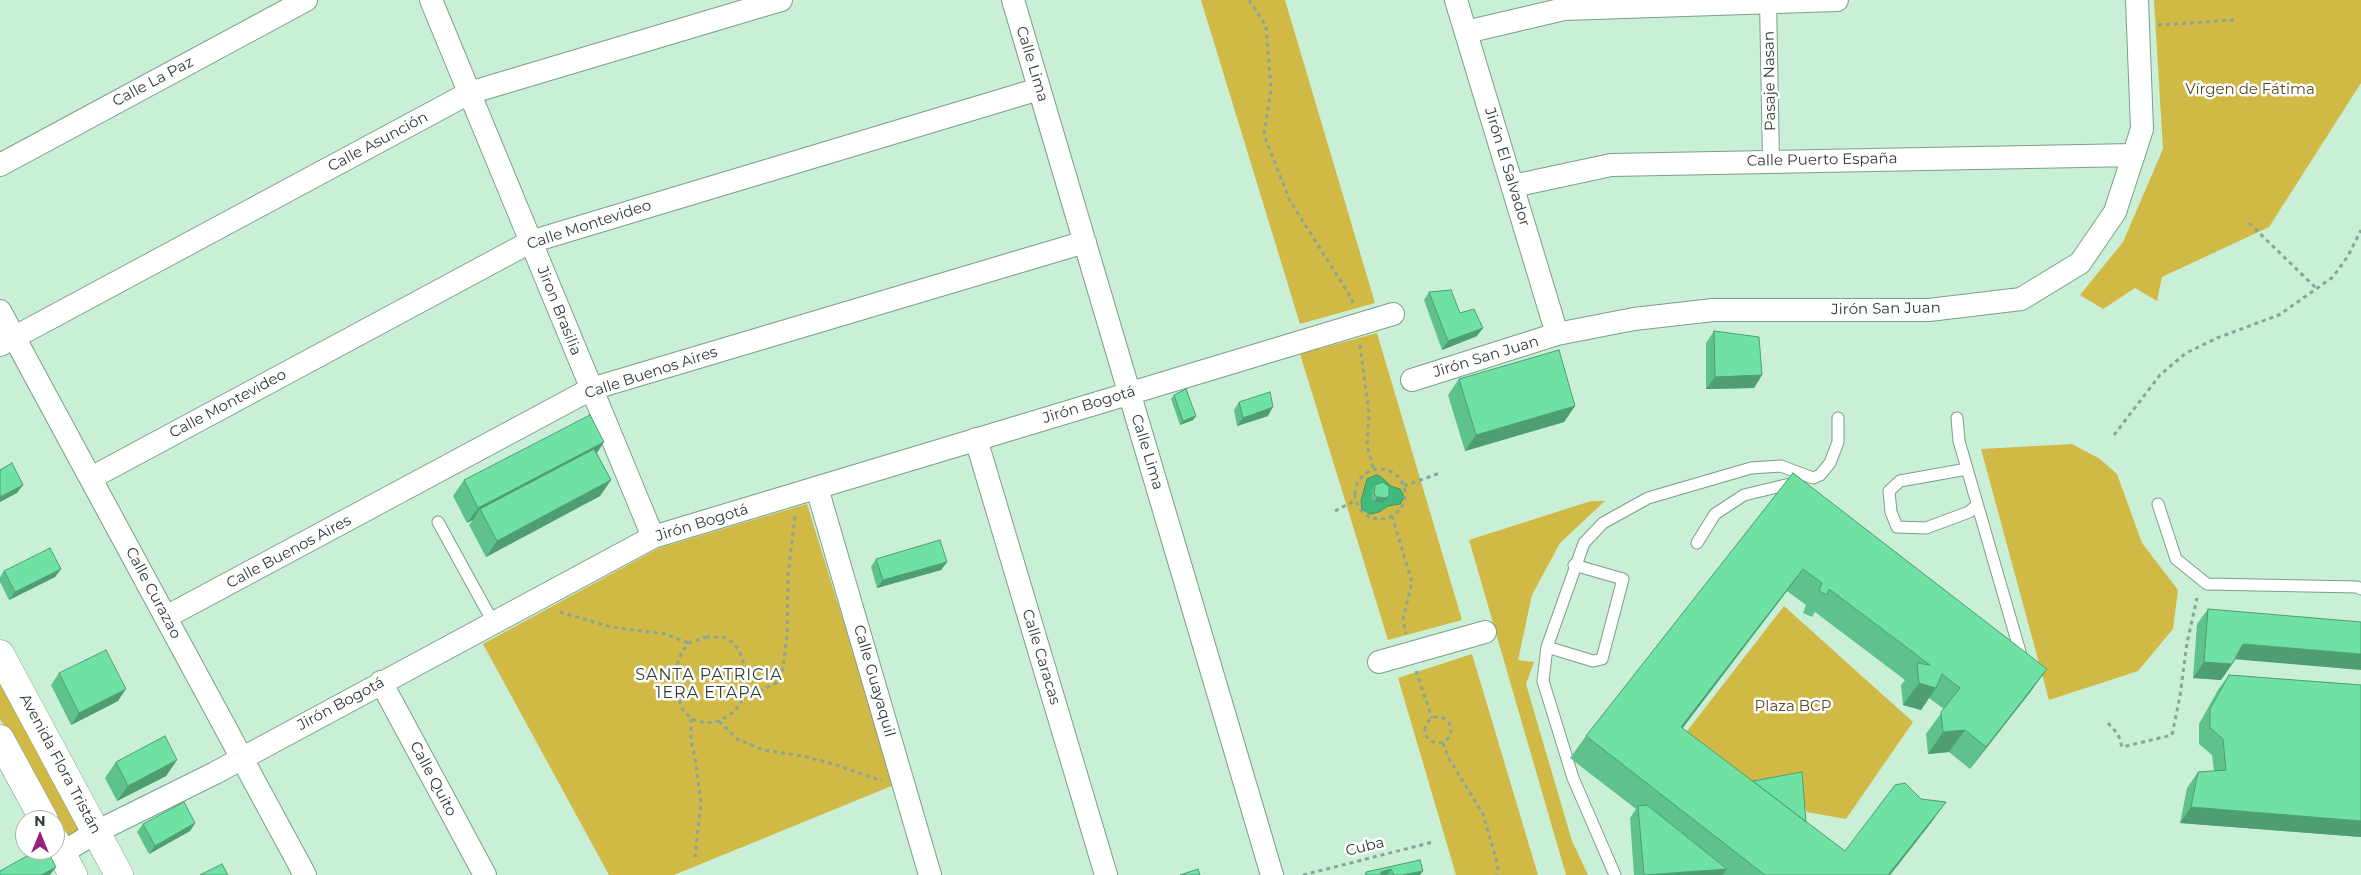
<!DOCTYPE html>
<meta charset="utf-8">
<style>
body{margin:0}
#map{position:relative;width:2361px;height:875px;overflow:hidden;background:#c9efd7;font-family:Montserrat,sans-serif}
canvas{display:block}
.north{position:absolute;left:15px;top:810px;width:50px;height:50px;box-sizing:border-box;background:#fff;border:1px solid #abb1ad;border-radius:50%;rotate:0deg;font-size:14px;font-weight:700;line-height:20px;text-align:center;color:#2e3d33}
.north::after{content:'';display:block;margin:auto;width:18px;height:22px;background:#95217f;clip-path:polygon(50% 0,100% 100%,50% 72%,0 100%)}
</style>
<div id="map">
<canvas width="2361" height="875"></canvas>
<div class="north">N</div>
</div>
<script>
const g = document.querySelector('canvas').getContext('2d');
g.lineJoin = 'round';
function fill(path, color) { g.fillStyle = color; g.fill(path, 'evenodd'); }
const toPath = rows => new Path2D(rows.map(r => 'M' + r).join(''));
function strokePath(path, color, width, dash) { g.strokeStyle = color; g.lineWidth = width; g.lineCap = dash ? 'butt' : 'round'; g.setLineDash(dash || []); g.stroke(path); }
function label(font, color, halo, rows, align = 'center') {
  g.font = font + ' Montserrat,sans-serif'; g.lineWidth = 5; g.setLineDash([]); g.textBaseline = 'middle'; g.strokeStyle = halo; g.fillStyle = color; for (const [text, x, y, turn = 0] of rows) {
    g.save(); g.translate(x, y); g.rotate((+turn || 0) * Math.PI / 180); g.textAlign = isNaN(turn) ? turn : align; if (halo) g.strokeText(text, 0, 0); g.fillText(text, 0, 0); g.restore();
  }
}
fill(toPath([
 [1201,0,1285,0,1375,303,1300,324],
 [2154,0,2361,0,2361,83,2269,227,2162,277,2157,301,2135,288,2103,309,2080,295,2123,242,2163,149],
 [1377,333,1462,620,1388,640,1300,354],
 [2072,444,2100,459,2117,474,2142,543,2178,590,2173,629,2138,671,2049,700,1981,449],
 [1591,501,1605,501,1560,543,1532,595,1518,660,1534,662,1526,684,1572,841,1588,875,1566,875,1469,540],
 [807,504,894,785,674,875,609,875,483,644,659,548],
 [1784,606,1913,722,1846,819,1807,812,1793,778,1735,790,1677,744],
 [1472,654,1538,875,1456,875,1398,678],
 [0,675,79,824,78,837,71,841,62,834,0,719]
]), '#d1b946');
const water = toPath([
 [1376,475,1380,476,1391,486,1400,489,1404,497,1400,504,1388,506,1379,512,1370,514,1362,509,1361,501,1367,479,1376,475]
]);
fill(water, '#42b97c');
strokePath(water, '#3c9466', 1);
const service = toPath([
 [1957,418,1959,441,2023,662],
 [1967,469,1900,481,1889,491,1891,512,1897,527,1926,528,1969,512,1976,506],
 [2158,504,2176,559,2207,584,2357,587,2361,589],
 [438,522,493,622],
 [1697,543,1715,514,1744,495,1794,483],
 [1547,647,1593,661,1602,659,1623,579,1574,565],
 [1615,875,1573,778,1543,681,1547,647,1584,543,1603,523,1648,498,1751,468,1781,466,1813,478,1820,475,1830,463,1838,442,1838,418]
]);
const pedestrian = toPath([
 [1768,0,1771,161]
]);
const minor = toPath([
 [431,0,653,537],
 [1013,0,1272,875],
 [1456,0,1557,334],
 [1466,32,1564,9,1837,0],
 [0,165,306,0],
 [1513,186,1611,165,2134,155],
 [0,311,305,875],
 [0,345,469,93,781,0],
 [1412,380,1557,334,1634,319,1713,310,1929,310,2021,299,2080,263,2115,212,2142,129,2137,0],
 [976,439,1106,875],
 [91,478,530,242,1039,89],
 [817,488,930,875],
 [166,617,591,389,1085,242],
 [1379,662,1485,632],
 [381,682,485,875],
 [62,853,96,832,215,773,653,537,1393,314]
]);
const secondary = toPath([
 [0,654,119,875],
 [0,739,44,820],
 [55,841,73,875]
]);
strokePath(service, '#7c9f89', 13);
strokePath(pedestrian, '#7c9f89', 18);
strokePath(minor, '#7c9f89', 24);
strokePath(secondary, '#7c9f89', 29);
strokePath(toPath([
 [1249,0,1266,26,1271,89,1264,135,1290,201,1352,299,1353,305],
 [2158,25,2235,20],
 [2249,223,2316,288],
 [1360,345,1369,414,1367,445,1374,471],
 [2114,435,2160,375,2186,353,2217,338,2279,315,2333,277,2348,256,2361,230],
 '1355 494a25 25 0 1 1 50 0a25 25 0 1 1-50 0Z',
 [1404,486,1440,473],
 [1335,511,1356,500],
 [1392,516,1412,582,1403,619,1406,634],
 [560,612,611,627,665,634,689,643],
 [706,637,723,637,732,642,739,650,743,661,744,673,741,702,734,712,719,721,706,723,691,719,681,707,676,685,676,668,682,652,689,643,706,637],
 [1416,671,1432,718],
 [743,690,762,690,776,683,782,675,787,635,788,576,795,516],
 '1425 730a13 13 0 1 1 26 0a13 13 0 1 1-26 0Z',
 [691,719,691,741,695,758,701,802,695,857],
 [719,721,737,739,763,750,802,756,834,764,882,781],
 [2108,723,2118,734,2122,747,2172,735,2180,696,2187,643,2197,598],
 [1443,743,1448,757,1483,814,1498,866,1497,875],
 [1303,875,1433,842]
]), '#89a593', 3, [4, 4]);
strokePath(service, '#fff', 11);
strokePath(pedestrian, '#fff', 16);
strokePath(minor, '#fff', 22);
strokePath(secondary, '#fff', 28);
fill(toPath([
 [1429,292,1477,336,1442,350,1424,300],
 [1714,331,1762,375,1754,388,1706,389,1706,343],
 [1459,379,1575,406,1564,422,1465,451,1448,395],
 [1174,395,1196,416,1193,420,1180,425,1171,399],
 [1239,402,1268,416,1237,426,1234,410],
 [604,442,597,453,611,480,600,496,486,557,469,525,473,520,467,523,453,496,464,480],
 [1793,473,2047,669,2031,691,1970,769,1949,752,1928,754,1926,734,1944,709,1929,698,1921,710,1903,705,1901,685,1905,680,1815,612,1812,617,1803,613,1806,605,1787,591,1682,728,1845,851,1921,799,1946,802,1930,824,1890,875,1634,875,1630,818,1636,809,1570,758,1586,736],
 [1375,485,1389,496,1386,500,1382,503,1374,502,1371,498,1372,490],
 [876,559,947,562,941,570,877,588,871,567],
 [61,569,55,577,9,600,0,582,0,577,4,571],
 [2208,609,2235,660,2221,680,2193,678,2197,624],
 [59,673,118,701,71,725,51,685],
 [2229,675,2361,685,2361,837,2180,823,2187,788,2198,772,2214,771,2212,755,2199,744,2199,724,2218,690],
 [177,760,166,776,117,801,105,778,116,762],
 [195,823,190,831,149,854,137,832,143,824],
 [1420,860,1420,875,1364,875,1366,872]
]), '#5fc28c');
fill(toPath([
 [1483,328,1477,336,1442,350,1448,341],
 [1762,375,1754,388,1706,389,1715,377],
 [1575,406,1564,422,1465,451,1476,435],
 [1273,407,1268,416,1237,426,1243,418],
 [1196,416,1193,420,1180,425,1183,421],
 [604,442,593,458,480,509,473,520,467,523,478,508],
 [611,480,600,496,486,557,497,541],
 [23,485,17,493,0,502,0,497],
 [1389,496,1386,500,1382,503,1374,502,1377,497],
 [947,562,941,570,877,588,883,580],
 [61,569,55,577,9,600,15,592],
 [1803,569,1787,591,1666,750,1681,727],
 [2243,644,2361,654,2361,670,2232,659],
 [2204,662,2232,664,2221,680,2193,678],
 [2047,669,2031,691,1970,769,1986,747],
 [1919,683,1936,688,1921,710,1903,705],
 [126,689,118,701,71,725,79,713],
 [1965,730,1949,752,1928,754,1943,732],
 [177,760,166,776,117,801,128,786],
 [1946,802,1930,824,1890,875,1888,875],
 [2191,807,2361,821,2361,837,2180,823],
 [195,823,190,831,149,854,155,846],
 [56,867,50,875,41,875],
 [1391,869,1387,875,1378,875,1381,872],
 [1727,869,1722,875,1649,875],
 [1423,871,1420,875,1402,875]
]), '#4e9e72');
const building = toPath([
 [1451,290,1460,313,1474,309,1483,328,1448,341,1429,292,1451,290],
 [1714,331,1759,337,1762,375,1715,377,1714,331],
 [1559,350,1575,406,1476,435,1459,379,1559,350],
 [1186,389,1196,416,1183,421,1174,395,1186,389],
 [1270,392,1273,407,1243,418,1239,402,1270,392],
 [590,415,604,442,478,508,464,480,590,415],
 [594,449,611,480,497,541,480,509,594,449],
 [12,463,23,485,0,497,0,470,12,463],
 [1793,473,2047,669,1986,747,1965,730,1943,732,1941,712,1960,688,1942,674,1936,688,1919,683,1917,663,1930,665,1829,589,1827,595,1819,591,1822,583,1803,569,1681,727,1845,851,1895,785,1905,783,1921,799,1946,802,1888,875,1765,875,1586,736,1793,473],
 [1383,482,1389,487,1389,496,1385,498,1377,497,1374,494,1375,485,1383,482],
 [940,540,947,562,883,580,876,559,940,540],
 [50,548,61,569,15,592,4,571,50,548],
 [2208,609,2361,622,2361,654,2243,644,2232,664,2204,662,2208,609],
 [106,650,126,689,79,713,59,673,106,650],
 [2229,675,2361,685,2361,821,2191,807,2198,772,2226,770,2223,739,2210,728,2210,709,2229,675],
 [165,736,177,760,128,786,116,762,165,736],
 [1802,772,1806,822,1753,781,1802,772],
 [184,802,195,823,155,846,143,824,184,802],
 [1647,805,1727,869,1644,875,1638,806,1647,805],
 [38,850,47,850,56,867,41,875,0,875,0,871,38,850],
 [1420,860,1423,871,1402,875,1394,875,1391,869,1381,872,1381,875,1367,875,1366,872,1420,860],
 [222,864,228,875,200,875,222,864],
 [1198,869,1200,875,1180,875,1198,869]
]);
fill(building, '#6fe2a3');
strokePath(building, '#4e9e72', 1);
label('15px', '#2e3d33', '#fff', [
 ["Calle Lima",1032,64,73],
 ["Pasaje Nasan",1770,81,-91],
 ["Calle La Paz",153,82,-28],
 ["Calle Asunción",378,142,-28],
 ["Calle Puerto España",1822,160,-1],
 ["Jirón El Salvador",1507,167,73],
 ["Calle Montevideo",589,225,-18],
 ["Jirón San Juan",1886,309,-1],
 ["Jiron Brasilia",559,311,68],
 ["Jirón San Juan",1486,357,-17],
 ["Calle Buenos Aires",651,373,-18],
 ["Calle Montevideo",228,404,-28],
 ["Jirón Bogotá",1089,405,-17],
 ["Calle Lima",1147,452,73],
 ["Jirón Bogotá",702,523,-17],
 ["Calle Buenos Aires",289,552,-28],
 ["Calle Curazao",153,593,62],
 ["Calle Caracas",1041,657,73],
 ["Calle Guayaquil",874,681,74],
 ["Jirón Bogotá",341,704,-28],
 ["Avenida Flora Tristán",60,764,62],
 ["Calle Quito",433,779,62],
 ["Cuba",1365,847,-14]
]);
label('15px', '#564c1c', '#fff', [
 ["Vírgen de Fátima",2250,90],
 ["Plaza BCP",1793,707]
]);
g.letterSpacing = '1px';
label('16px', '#2e3d33', '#fff', [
 ["SANTA PATRICIA",709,675],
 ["1ERA ETAPA",709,693]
]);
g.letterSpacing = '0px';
</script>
